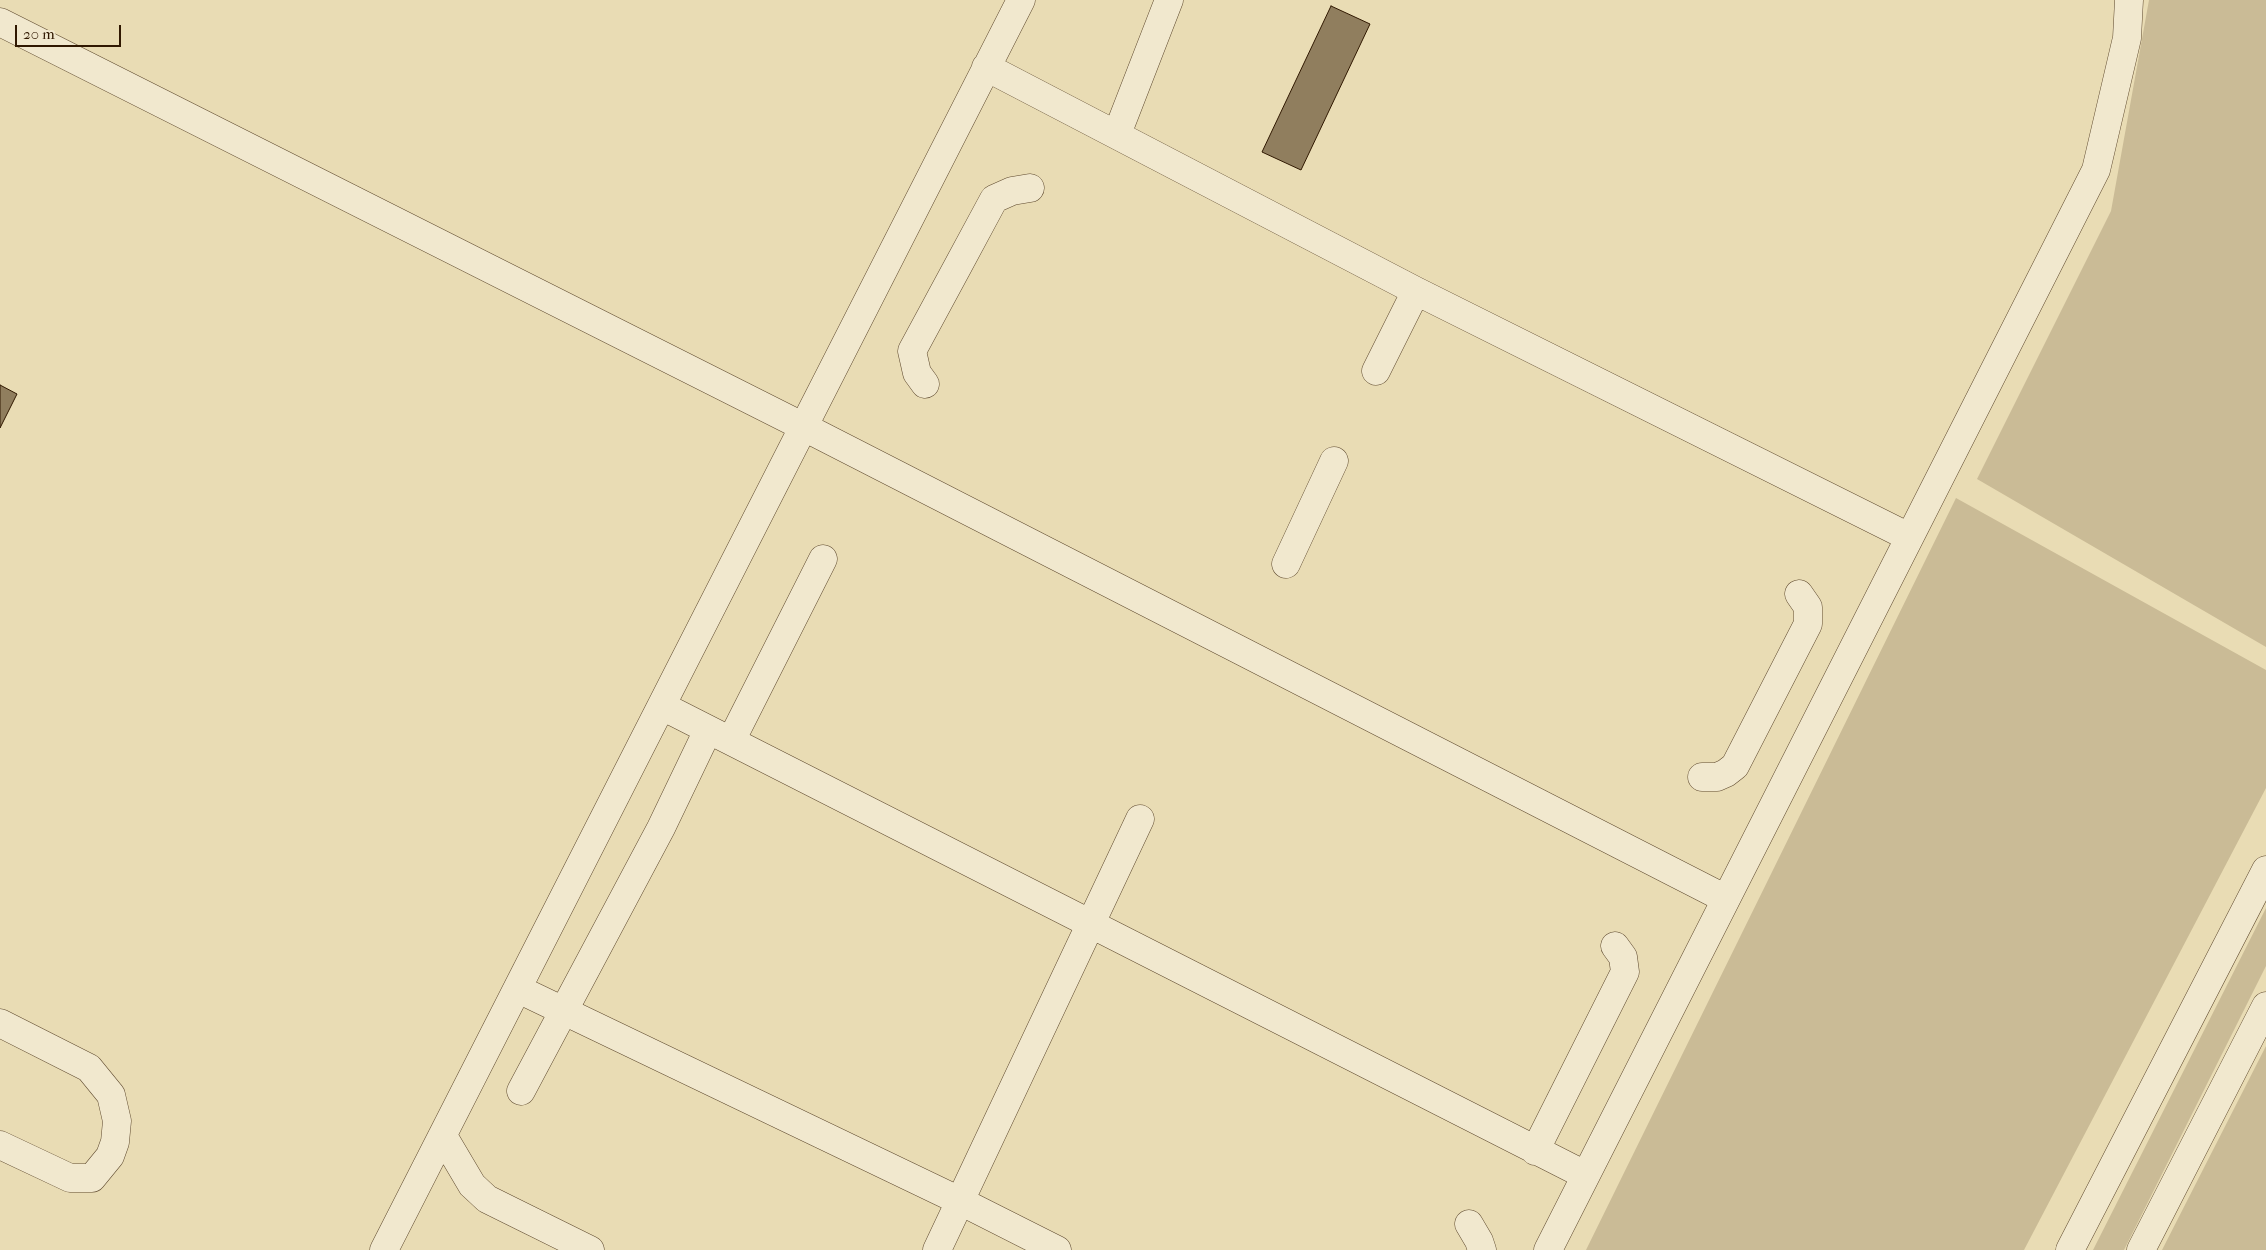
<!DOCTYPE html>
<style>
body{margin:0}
#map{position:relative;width:2266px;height:1250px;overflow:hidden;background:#e9dcb4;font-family:"IM FELL French Canon",serif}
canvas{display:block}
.scale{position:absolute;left:15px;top:25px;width:106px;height:22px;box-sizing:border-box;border:2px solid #301801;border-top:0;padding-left:6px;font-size:15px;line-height:18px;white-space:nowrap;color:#301801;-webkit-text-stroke:4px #f1e8ce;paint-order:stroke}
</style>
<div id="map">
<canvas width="2266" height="1250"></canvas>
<div class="scale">20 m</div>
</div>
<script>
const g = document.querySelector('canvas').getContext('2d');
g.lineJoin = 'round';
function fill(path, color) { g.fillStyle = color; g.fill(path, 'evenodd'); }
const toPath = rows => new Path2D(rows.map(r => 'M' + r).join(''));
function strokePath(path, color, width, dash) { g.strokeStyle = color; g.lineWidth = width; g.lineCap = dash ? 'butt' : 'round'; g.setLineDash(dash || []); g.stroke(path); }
fill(toPath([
 [2149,0,2266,0,2266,647,1977,479,2111,211],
 [1956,498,2266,670,2266,788,2024,1250,1586,1250],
 [2266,908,2266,966,2124,1250,2093,1250],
 [2266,1046,2266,1250,2162,1250]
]), '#cabb96');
const building = toPath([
 [1331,6,1370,24,1301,170,1262,152,1331,6],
 [0,385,17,394,0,428,0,385]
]);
fill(building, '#907e5e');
strokePath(building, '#301801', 1);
const minor = toPath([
 [0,22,804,427,1726,899],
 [986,67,1416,291,1909,537],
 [1117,134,1169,0],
 [1376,371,1416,291],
 [925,384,917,373,912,351,959,264,994,199,1012,191,1030,188],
 [1286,564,1334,461],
 [662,706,1585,1175],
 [731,741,823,559],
 [1702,777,1717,777,1726,773,1735,766,1808,624,1808,607,1799,594],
 [518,989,960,1201,1057,1250],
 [0,1023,89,1068,111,1095,117,1121,115,1142,110,1156,92,1178,70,1178,0,1145],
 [521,1091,661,828,708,730],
 [443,1136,472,1185,487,1199,590,1250],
 [1535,1151,1625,972,1623,957,1615,946],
 [1469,1224,1479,1241,1482,1250],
 [384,1250,1021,0],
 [937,1250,1140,819],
 [1548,1250,2096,170,2127,38,2129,0],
 [2070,1250,2266,870],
 [2141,1250,2266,1006]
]);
strokePath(minor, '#5e492e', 29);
strokePath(minor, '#f1e8ce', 28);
</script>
